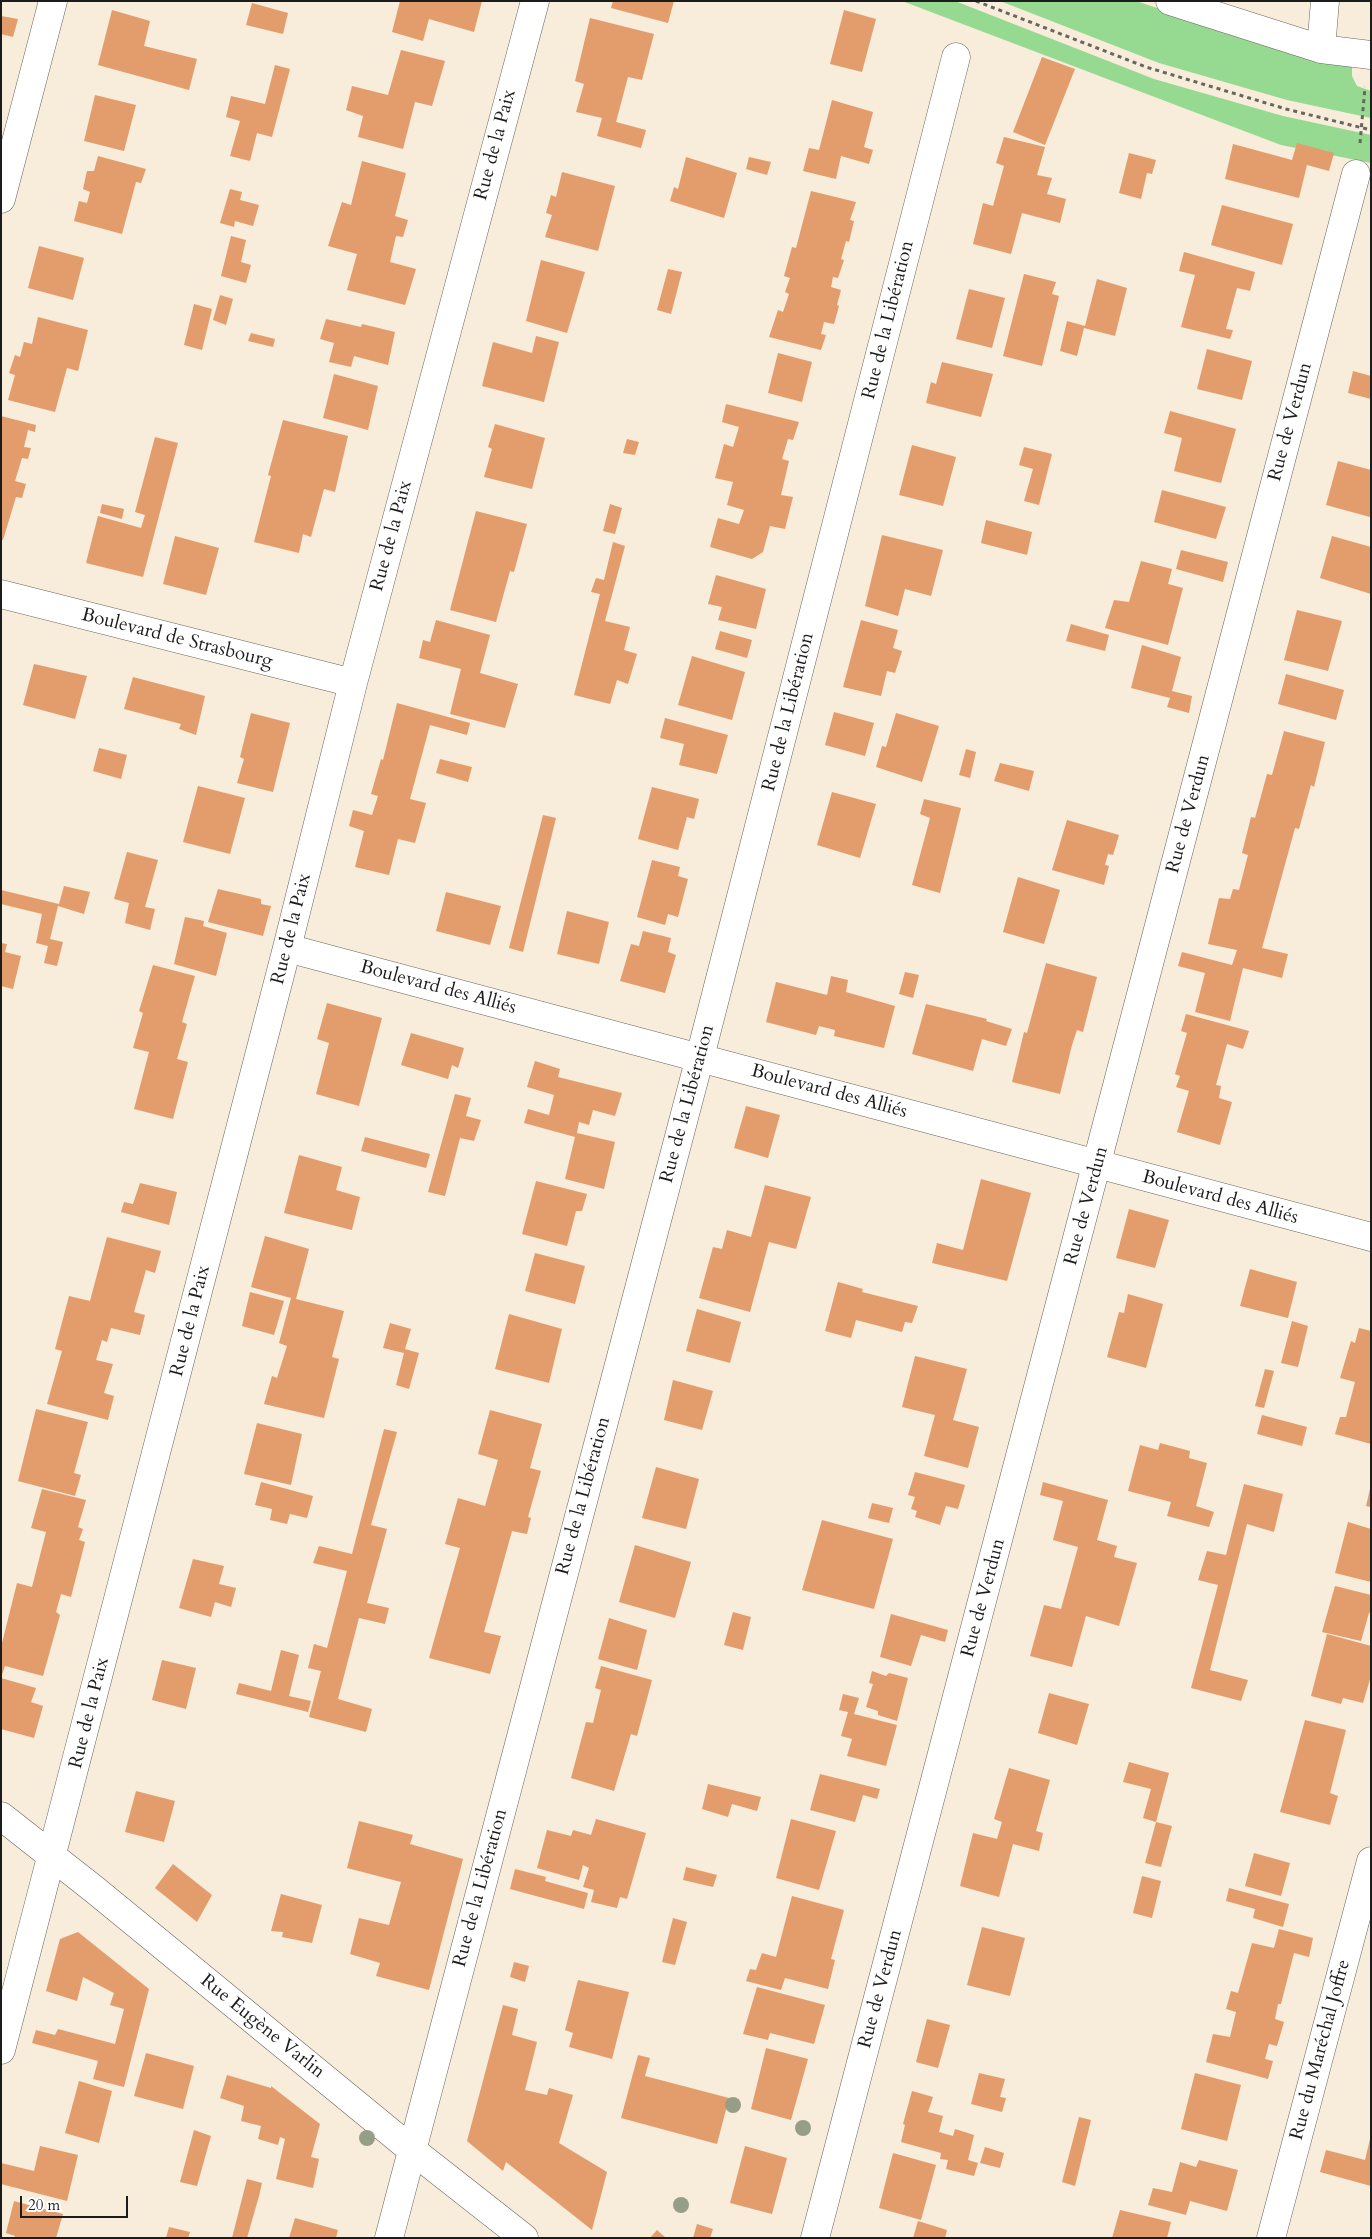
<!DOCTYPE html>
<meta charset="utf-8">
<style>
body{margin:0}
#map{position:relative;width:1372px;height:2239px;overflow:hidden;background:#f8ecdb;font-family:Cardo,serif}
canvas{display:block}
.frame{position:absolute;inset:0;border:2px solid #1c1c1c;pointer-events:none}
.scale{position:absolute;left:20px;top:2196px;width:108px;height:22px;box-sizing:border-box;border:2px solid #1c1c1c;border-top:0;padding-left:6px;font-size:15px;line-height:18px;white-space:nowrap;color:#1c1c1c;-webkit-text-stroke:4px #fff;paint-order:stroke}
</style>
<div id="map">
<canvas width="1372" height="2239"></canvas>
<div class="frame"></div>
<div class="scale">20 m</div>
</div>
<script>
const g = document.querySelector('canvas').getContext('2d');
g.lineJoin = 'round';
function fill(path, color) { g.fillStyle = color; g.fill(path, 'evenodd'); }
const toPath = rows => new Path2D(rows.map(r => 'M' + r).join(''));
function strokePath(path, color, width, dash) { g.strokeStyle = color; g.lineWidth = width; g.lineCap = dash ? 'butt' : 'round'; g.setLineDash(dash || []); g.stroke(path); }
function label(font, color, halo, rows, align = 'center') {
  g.font = font + ' Cardo,serif'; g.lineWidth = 5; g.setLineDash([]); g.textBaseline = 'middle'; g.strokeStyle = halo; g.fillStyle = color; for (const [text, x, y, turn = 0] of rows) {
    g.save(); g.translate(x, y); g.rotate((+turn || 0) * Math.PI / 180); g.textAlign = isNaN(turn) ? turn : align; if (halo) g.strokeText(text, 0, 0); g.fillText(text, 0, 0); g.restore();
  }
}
fill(toPath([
 [902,1,955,1,1154,79,1283,116,1371,135,1371,163,1281,145],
 [1000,1,1136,1,1304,57,1352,66,1352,76,1357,86,1371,91,1371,118,1287,100,1159,63]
]), '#96d991');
fill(toPath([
 [400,1,482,1,474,32,429,19,423,41,392,32],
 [613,1,674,1,668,23,611,8],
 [252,3,288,13,283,34,246,25],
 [112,10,150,21,144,46,197,59,189,90,98,65],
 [844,10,876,19,862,72,830,64],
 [1,16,18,19,13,37,1,34],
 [590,18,654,34,642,80,628,77,616,122,646,130,641,148,597,136,602,118,576,112,584,84,575,81],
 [401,50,445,61,432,106,415,102,403,149,358,137,363,116,346,110,352,86,388,95],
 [1042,57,1075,69,1045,145,1013,132],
 [275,65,290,69,272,137,257,133,250,161,230,156,240,121,226,117,231,96,265,104],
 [95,95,136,105,124,151,84,141],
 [832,100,873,112,864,147,873,150,869,164,841,156,836,179,803,171,809,148,819,150],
 [1004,137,1045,147,1037,175,1052,178,1047,194,1066,199,1060,223,1022,213,1011,254,973,244,983,203,993,206,1004,166,996,163],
 [1297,143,1334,153,1329,171,1307,165,1299,198,1225,179,1233,144,1292,160],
 [1129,153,1156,160,1152,174,1147,173,1141,199,1119,193],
 [98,156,146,169,141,183,136,182,122,234,74,221,79,201,87,203,90,192,83,189,87,171,94,171],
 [686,157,737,173,724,218,670,201,674,187,678,189],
 [749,157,771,162,767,175,746,169],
 [362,161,406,173,395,216,408,220,403,237,396,236,390,262,416,269,405,305,347,290,357,254,328,246,342,202,351,205],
 [562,172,615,186,598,251,545,237,552,215,546,213,551,195,556,197],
 [230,189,242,192,240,200,259,205,253,226,235,221,234,227,220,223],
 [811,191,856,202,850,220,854,221,849,242,846,241,841,259,844,260,838,278,833,277,831,287,841,290,837,305,839,306,834,324,824,322,821,334,826,335,821,350,769,337,778,310,783,312,789,294,785,292,790,278,784,276,792,247,796,248],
 [1222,205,1293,224,1282,265,1211,245],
 [231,236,246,240,241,262,251,265,246,283,221,276],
 [39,246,84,258,73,300,28,288],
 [1184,252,1255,272,1250,291,1237,288,1226,329,1233,330,1230,339,1181,327,1195,275,1179,271],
 [541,260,585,272,567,333,526,321],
 [668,269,682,272,671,314,657,310],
 [1024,274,1056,282,1052,294,1059,296,1042,366,1003,356],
 [1097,279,1127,288,1115,336,1084,328,1077,356,1060,351,1067,321,1085,326],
 [969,289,1005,298,992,348,956,339],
 [220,295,233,299,226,325,213,320],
 [194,304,212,309,202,350,184,345],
 [38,317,88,330,78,371,67,368,55,412,8,400,15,375,9,373,15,355,20,357,24,342,32,344],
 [326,319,361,327,362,324,395,332,388,365,354,356,351,367,329,362,334,343,320,339],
 [251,333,275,339,273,347,248,341],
 [536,336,559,342,544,402,482,386,493,342,532,353],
 [1207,349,1252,361,1242,400,1197,389],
 [778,353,812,362,802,402,768,393],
 [942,362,993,374,981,417,926,403,931,382,936,384],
 [1353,371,1371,376,1371,399,1348,393],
 [334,374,378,386,368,430,323,418],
 [726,404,799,422,793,440,788,439,782,459,789,461,781,495,793,497,785,529,770,526,763,552,752,559,710,547,718,518,739,524,744,510,727,505,733,482,715,478,724,444,733,447,739,427,722,422],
 [1170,411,1236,429,1221,483,1174,471,1182,438,1164,433],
 [1,416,36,425,35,432,28,430,24,447,31,448,28,459,22,458,15,481,26,484,22,498,16,497,3,540,1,540],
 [283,420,348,436,335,492,324,489,311,537,303,534,299,553,254,542,271,476,268,475],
 [495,424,545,438,532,489,484,477,492,449,488,447],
 [155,437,178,443,143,577,86,563,98,516,141,528,145,515,135,512],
 [627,439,639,442,635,455,623,453],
 [912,445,956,457,943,506,899,495],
 [1024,447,1052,454,1039,505,1024,501,1033,469,1019,465],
 [1338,461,1371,470,1370,517,1326,505],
 [1162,490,1226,507,1216,539,1154,522],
 [102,504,124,509,122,519,100,513],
 [610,504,622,508,615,534,603,531],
 [476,511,527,524,514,572,510,571,496,622,450,610],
 [986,520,1032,532,1027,555,981,543],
 [882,535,943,550,931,596,905,589,898,616,865,606],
 [175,536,219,548,206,595,163,584],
 [1332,536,1371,547,1371,594,1320,578],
 [613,542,625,546,605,621,630,627,624,650,637,654,628,684,617,680,610,704,574,695,600,594,591,592,596,578,604,580],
 [1181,550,1228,562,1223,582,1176,569],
 [1141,561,1172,569,1168,584,1183,588,1168,645,1105,628,1114,600,1129,602],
 [716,575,766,589,756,629,718,620,722,607,708,604],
 [1297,610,1342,621,1328,671,1284,660],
 [436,620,490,635,480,673,518,684,505,728,450,714,461,669,419,658,423,640,430,642],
 [861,620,898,630,893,648,902,651,895,673,887,671,881,696,843,687],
 [1071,624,1109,635,1105,651,1066,641],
 [720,631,752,640,747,658,715,649],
 [1142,645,1181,657,1172,691,1192,696,1189,713,1167,707,1170,698,1131,688],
 [692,656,745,672,732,720,678,705],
 [34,664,87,676,75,719,23,705],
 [1286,674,1344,690,1336,720,1278,704],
 [133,677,205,696,196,735,179,729,181,724,124,709],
 [397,703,470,723,467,735,430,725,410,799,426,803,415,843,398,839,389,875,355,867,364,831,349,826,353,810,372,815,378,796,371,794,381,759,383,760],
 [834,712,874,723,865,756,825,745],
 [251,713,290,723,273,792,237,783,244,759,240,757],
 [896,713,939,726,922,782,876,767,882,746,886,747],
 [665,718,728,735,717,774,679,765,684,744,660,738],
 [1284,731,1325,742,1314,787,1311,785,1299,829,1295,828,1262,948,1288,954,1282,978,1243,968,1230,1021,1195,1012,1205,973,1178,966,1182,952,1232,965,1237,950,1208,944,1219,898,1230,899,1233,889,1239,890,1248,855,1242,853,1251,817,1255,818,1267,774,1272,775],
 [99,748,127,755,121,779,93,771],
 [966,749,976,752,970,778,959,775],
 [440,759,472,767,468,782,436,773],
 [1000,763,1034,771,1029,791,994,781],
 [198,786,245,798,230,854,183,842],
 [652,787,699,799,694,819,687,817,678,850,638,839],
 [832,792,876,804,860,858,817,845],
 [924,799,961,808,940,893,912,885,930,818,920,814],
 [543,815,556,818,523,952,509,948],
 [1067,820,1119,835,1113,855,1108,854,1105,865,1109,866,1104,885,1052,870],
 [127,852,158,860,145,907,155,909,150,930,125,923,129,903,114,899],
 [652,860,680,867,678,876,688,879,678,917,668,914,665,925,637,917],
 [1018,877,1060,890,1044,944,1003,932],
 [64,886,90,892,84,914,58,906,50,939,63,942,57,966,44,963,48,946,36,943,42,914,1,904,1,890,59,904],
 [218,889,261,899,261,904,271,906,263,936,208,922],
 [446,892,501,906,490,945,436,931],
 [567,911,609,922,599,964,557,954],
 [185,917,204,921,203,926,227,933,216,976,174,964],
 [643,931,671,938,668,952,676,955,665,993,620,981,631,944,639,946],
 [1,943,7,944,5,952,21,956,13,989,1,986],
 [1046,963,1097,977,1083,1032,1077,1030,1072,1045,1060,1094,1012,1082,1024,1032,1027,1033],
 [153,965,195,976,182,1022,187,1024,177,1059,188,1062,173,1119,134,1109,149,1052,133,1048,143,1013,139,1011],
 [905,972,919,975,913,998,899,994],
 [831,976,848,980,846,992,895,1006,884,1048,834,1036,835,1030,819,1026,816,1035,766,1022,776,982,827,995],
 [327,1003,382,1018,359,1106,316,1094,329,1043,317,1039],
 [926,1004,987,1019,986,1021,1012,1029,1006,1046,982,1039,973,1071,912,1054],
 [1186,1014,1249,1031,1243,1049,1227,1044,1216,1085,1221,1086,1219,1098,1232,1102,1220,1145,1177,1132,1189,1091,1176,1087,1180,1076,1175,1074,1187,1033,1181,1031],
 [411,1033,464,1048,458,1068,452,1065,448,1079,401,1065],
 [535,1061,560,1069,558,1077,622,1093,615,1116,593,1110,589,1125,579,1122,577,1133,615,1142,604,1189,565,1179,575,1137,524,1123,528,1109,549,1115,554,1095,527,1087],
 [455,1094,471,1098,466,1116,481,1120,474,1141,460,1138,445,1196,428,1192],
 [746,1106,780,1115,768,1158,734,1148],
 [365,1137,430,1154,426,1168,361,1151],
 [299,1155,342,1167,336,1190,360,1197,352,1230,284,1213],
 [981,1179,1031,1193,1007,1281,932,1263,937,1243,963,1250],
 [536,1181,587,1194,582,1211,576,1211,567,1246,522,1234],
 [140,1183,177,1192,169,1225,121,1212,124,1202,133,1204],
 [765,1185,811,1197,796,1249,769,1242,750,1312,699,1298,713,1247,722,1249,727,1230,751,1237],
 [1129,1209,1169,1220,1155,1268,1116,1258],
 [265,1236,309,1249,296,1299,344,1311,332,1357,339,1359,324,1418,264,1404,272,1376,277,1378,287,1346,279,1343,291,1298,251,1287],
 [107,1237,161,1251,155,1273,146,1270,134,1312,145,1315,140,1335,111,1328,107,1342,102,1340,96,1360,113,1364,104,1393,114,1396,108,1420,47,1404,62,1351,55,1349,69,1296,90,1301],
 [535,1253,585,1266,575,1304,525,1291],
 [1250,1269,1297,1282,1288,1318,1240,1306],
 [838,1282,863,1289,862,1292,918,1306,912,1323,905,1322,902,1332,856,1320,851,1338,825,1331],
 [250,1292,284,1301,274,1335,242,1326],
 [1128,1294,1163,1304,1146,1368,1107,1357,1119,1312,1124,1313],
 [697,1309,741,1322,730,1363,686,1351],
 [509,1314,562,1329,549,1383,495,1369],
 [1292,1321,1308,1326,1298,1367,1281,1363],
 [390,1323,411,1329,405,1349,419,1353,409,1389,396,1385,404,1353,383,1348],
 [1359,1328,1371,1331,1371,1444,1335,1434,1340,1417,1346,1417,1355,1382,1340,1378,1351,1341,1355,1343],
 [915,1356,967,1369,953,1420,979,1427,968,1468,924,1456,935,1415,902,1407],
 [1265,1369,1274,1371,1264,1408,1255,1406],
 [673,1380,713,1391,702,1430,664,1420],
 [36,1409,88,1422,74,1473,81,1475,75,1496,18,1481],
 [490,1410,542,1424,530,1468,541,1471,528,1517,531,1518,527,1534,512,1531,484,1632,501,1636,490,1674,429,1658,460,1548,445,1544,458,1498,485,1506,498,1460,478,1454],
 [1262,1415,1307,1427,1302,1446,1257,1434],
 [257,1423,302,1434,291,1485,244,1474],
 [384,1429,397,1432,371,1525,387,1529,367,1603,389,1608,385,1624,359,1618,338,1699,372,1709,366,1732,309,1717,321,1671,308,1668,314,1644,327,1648,347,1571,313,1563,319,1546,352,1554],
 [1160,1443,1190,1451,1189,1458,1207,1463,1196,1506,1214,1512,1209,1527,1167,1516,1171,1502,1128,1491,1140,1445,1158,1450],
 [656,1467,699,1479,686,1529,642,1518],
 [915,1472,965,1485,958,1509,946,1506,940,1525,915,1517,917,1511,911,1509,915,1497,908,1495],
 [261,1482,313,1496,307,1518,290,1514,287,1524,270,1520,272,1509,255,1505],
 [1043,1482,1108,1500,1097,1540,1117,1546,1114,1557,1137,1563,1119,1626,1086,1616,1072,1667,1030,1656,1044,1605,1061,1609,1078,1547,1053,1540,1063,1501,1040,1495],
 [1244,1484,1283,1494,1274,1532,1247,1524,1210,1670,1248,1680,1241,1701,1191,1688,1218,1585,1198,1580,1207,1551,1226,1555],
 [42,1489,86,1500,78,1527,83,1529,79,1540,85,1542,71,1597,61,1594,56,1612,60,1615,43,1676,5,1666,1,1678,1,1647,17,1583,32,1587,46,1532,31,1528],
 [1370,1489,1371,1490,1371,1507,1366,1506],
 [872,1503,893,1508,889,1523,868,1518],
 [822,1520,893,1539,874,1609,802,1590],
 [1348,1522,1371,1529,1371,1582,1335,1573],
 [635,1545,691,1562,675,1618,619,1602],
 [193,1559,224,1566,219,1584,236,1588,231,1607,215,1602,211,1617,179,1608],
 [1335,1586,1371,1595,1371,1613,1369,1613,1361,1641,1322,1632],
 [733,1612,751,1617,743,1650,724,1645],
 [891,1614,948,1630,945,1642,921,1635,911,1666,880,1657],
 [609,1618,647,1630,637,1670,598,1659],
 [1327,1634,1371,1646,1371,1676,1363,1703,1343,1698,1341,1704,1311,1696],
 [281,1650,299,1655,289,1696,311,1701,308,1712,236,1694,239,1683,271,1691],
 [162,1660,196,1668,186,1709,152,1700],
 [601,1666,652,1680,637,1736,631,1734,614,1791,571,1778,586,1722,593,1723,601,1690,595,1688],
 [872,1671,886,1676,889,1673,908,1678,897,1721,878,1715,878,1711,866,1707,873,1684,869,1683],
 [1,1678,36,1688,31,1702,43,1706,34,1738,1,1729],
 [1049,1693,1089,1704,1077,1745,1038,1733],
 [843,1694,859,1698,854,1714,897,1725,886,1766,847,1756,852,1739,841,1736,848,1712,839,1710],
 [1305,1720,1346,1730,1330,1793,1338,1796,1330,1825,1280,1812],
 [1129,1762,1169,1773,1156,1822,1143,1818,1151,1789,1123,1782],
 [1009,1768,1050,1780,1036,1831,1043,1833,1039,1851,1013,1844,999,1897,960,1886,973,1833,997,1839,1002,1822,994,1819],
 [820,1774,880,1789,877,1799,863,1795,855,1822,810,1810],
 [708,1784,761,1797,757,1811,732,1804,728,1817,702,1809],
 [136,1791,175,1801,164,1842,125,1832],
 [596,1819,646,1833,627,1899,620,1897,617,1908,591,1902,594,1890,583,1887,589,1868,583,1865,579,1880,537,1868,547,1830,571,1836,573,1830,591,1835],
 [791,1819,836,1831,819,1890,776,1878],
 [359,1821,413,1835,410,1844,463,1859,429,1990,376,1976,380,1963,350,1954,359,1918,389,1925,401,1882,347,1868],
 [1156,1822,1172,1826,1161,1867,1145,1863],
 [1254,1853,1290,1863,1281,1896,1245,1886],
 [173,1864,212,1895,197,1922,155,1888],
 [686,1867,717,1875,713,1887,683,1880],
 [515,1869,546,1877,545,1881,588,1893,584,1909,510,1889],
 [1142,1876,1161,1881,1152,1918,1133,1913],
 [1229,1888,1289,1904,1283,1927,1253,1918,1255,1909,1226,1901],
 [281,1894,322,1905,312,1943,282,1937,283,1932,271,1931],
 [792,1896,844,1910,831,1959,835,1960,828,1989,785,1978,781,1990,746,1981,750,1969,756,1970,762,1953,776,1957],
 [673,1918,687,1922,675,1965,662,1962],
 [982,1927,1025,1938,1010,1996,967,1985],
 [1279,1929,1313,1938,1309,1957,1294,1953,1281,2004,1278,2004,1275,2019,1284,2022,1277,2046,1269,2044,1265,2059,1273,2061,1268,2079,1206,2062,1213,2034,1230,2037,1236,2012,1226,2009,1231,1991,1238,1993,1252,1943,1274,1948],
 [78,1932,149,1989,124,2087,93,2079,98,2061,32,2043,36,2030,55,2035,58,2029,115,2044,124,2009,110,2005,114,1993,83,1977,77,2001,46,1991,60,1939],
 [514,1962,529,1966,525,1982,510,1977],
 [578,1980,629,1992,612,2059,569,2047,573,2033,565,2030],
 [757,1987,825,2005,814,2044,770,2033,768,2040,743,2034],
 [503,2005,518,2009,512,2035,537,2042,525,2090,547,2095,549,2088,573,2095,559,2143,607,2172,592,2230,506,2162,503,2171,467,2141],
 [927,2019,950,2025,938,2068,916,2062],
 [766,2048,808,2059,791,2120,751,2109],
 [146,2053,194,2066,183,2109,134,2096],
 [638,2055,650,2058,645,2076,729,2098,717,2144,621,2118],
 [979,2073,1005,2079,1000,2097,1006,2098,1002,2112,971,2104],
 [1195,2073,1241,2085,1227,2141,1181,2129],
 [227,2075,271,2088,271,2086,320,2124,311,2157,319,2159,313,2188,276,2179,285,2139,280,2137,278,2145,258,2139,261,2126,241,2121,244,2106,220,2098],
 [79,2081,112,2091,99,2143,65,2133],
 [912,2091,933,2097,928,2112,943,2116,939,2132,953,2136,955,2129,974,2135,968,2160,978,2163,974,2176,946,2169,948,2160,940,2159,941,2153,901,2142,905,2125,903,2124],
 [1079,2117,1091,2120,1075,2186,1062,2182],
 [194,2130,211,2136,197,2186,180,2182],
 [1370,2139,1371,2186,1320,2172,1326,2150,1365,2160],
 [40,2146,78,2155,67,2201,1,2184,1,2163,34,2171],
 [745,2146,787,2158,772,2214,730,2203],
 [985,2147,1004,2153,1000,2168,980,2163],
 [893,2153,936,2165,921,2220,879,2208],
 [1199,2160,1238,2170,1227,2211,1190,2201,1186,2215,1148,2205,1153,2188,1172,2192,1180,2162,1196,2167],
 [247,2179,262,2183,259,2196,247,2238,232,2238],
 [14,2201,63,2214,56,2238,14,2238,15,2236,6,2233],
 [1120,2210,1171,2222,1167,2238,1112,2238],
 [295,2218,338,2230,336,2238,289,2238],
 [918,2221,947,2230,945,2238,913,2238],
 [697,2224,713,2229,710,2238,693,2238],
 [169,2227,190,2232,188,2238,166,2238],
 [657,2230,666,2238,650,2238]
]), '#e39c6b');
const minor = toPath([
 [1170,1,1321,49,1371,55],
 [1321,49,1325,1],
 [1,199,53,1],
 [1,594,353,683],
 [287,948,1371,1237],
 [1,1816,95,1890,412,2150,524,2238],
 [1,2050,287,948,353,683,535,1],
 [389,2238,700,1057,956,57],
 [815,2238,1356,174],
 [1271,2238,1371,1861]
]);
strokePath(minor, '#69655f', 29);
strokePath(toPath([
 [976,1,1146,67,1286,109,1371,130],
 [1360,143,1365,87]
]), '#69655f', 3, [4, 4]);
strokePath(minor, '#fff', 28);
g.fillStyle = '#979e88';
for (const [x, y] of [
 [733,2105],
 [803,2128],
 [367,2138],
 [681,2205]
]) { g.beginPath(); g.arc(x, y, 8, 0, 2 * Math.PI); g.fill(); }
label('19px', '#1c1c1c', '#fff', [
 ["Rue de la Paix",496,145,-75],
 ["Rue de la Libération",889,320,-76],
 ["Rue de Verdun",1291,422,-75],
 ["Rue de la Paix",392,536,-75],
 ["Boulevard de Strasbourg",177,639,14],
 ["Rue de la Libération",789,712,-76],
 ["Rue de Verdun",1189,814,-75],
 ["Rue de la Paix",292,929,-76],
 ["Boulevard des Alliés",438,988,15],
 ["Boulevard des Alliés",829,1092,15],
 ["Rue de la Libération",688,1104,-75],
 ["Boulevard des Alliés",1220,1198,15],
 ["Rue de Verdun",1087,1206,-75],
 ["Rue de la Paix",191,1321,-76],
 ["Rue de la Libération",584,1496,-75],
 ["Rue de Verdun",984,1598,-75],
 ["Rue de la Paix",90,1713,-76],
 ["Rue de la Libération",481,1888,-75],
 ["Rue de Verdun",881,1989,-75],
 ["Rue Eugène Varlin",262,2027,39],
 ["Rue du Maréchal Joffre",1321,2050,-75]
]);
</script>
